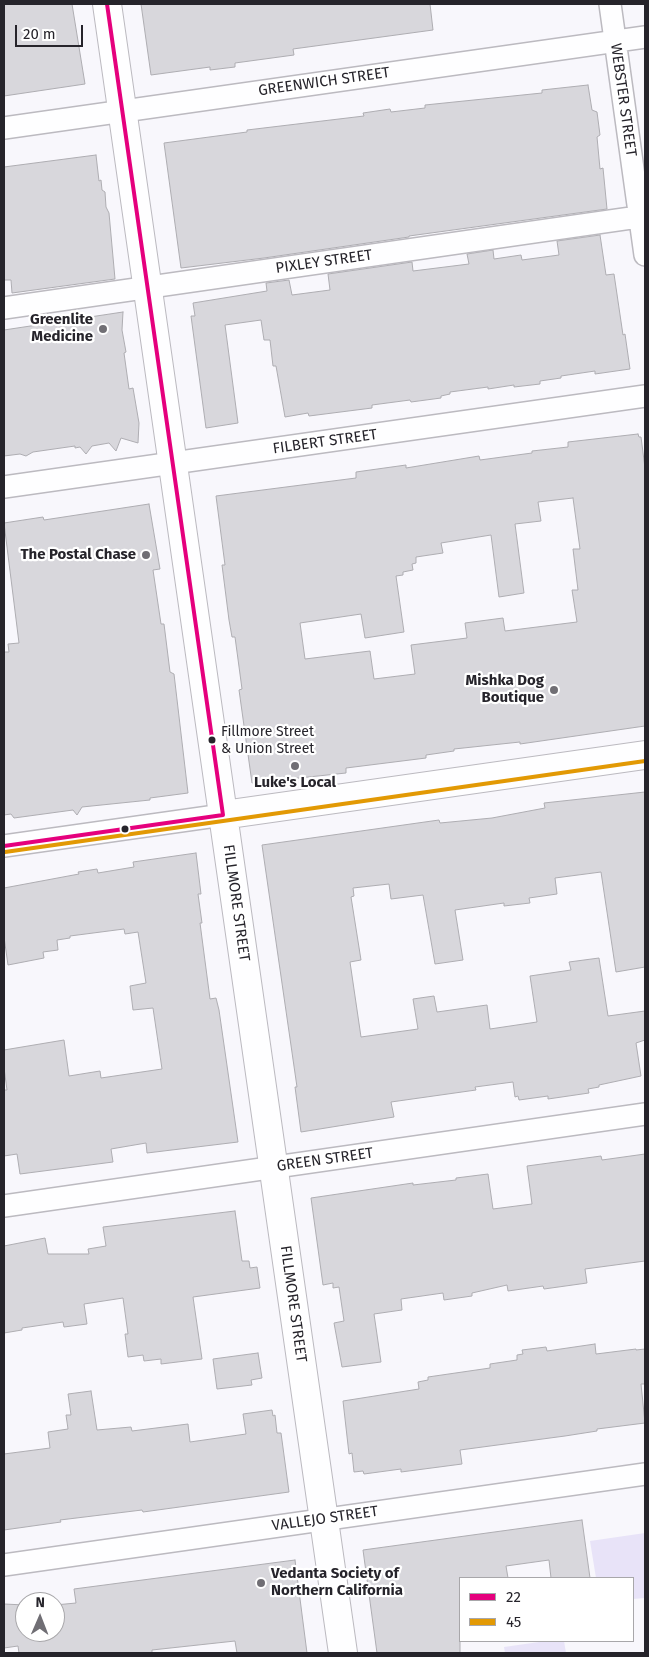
<!DOCTYPE html>
<style>
body{margin:0}
#map{position:relative;width:649px;height:1657px;overflow:hidden;background:#f8f7fc;font-family:"Fira Sans",sans-serif}
canvas{display:block}
.frame{position:absolute;inset:0;border:5px solid #26242b;pointer-events:none}
.legend{position:absolute;left:459px;top:1577px;width:175px;height:65px;box-sizing:border-box;background:#fff;border:1px solid #a8a7aa;margin:0;padding:6px 9px;list-style:none;font-size:15px;color:#26242b}
.legend li{display:flex;align-items:center;gap:10px;height:25px}
.legend b{width:25px;border:1px solid #a8a7aa}
.north{position:absolute;left:15px;top:1592px;width:50px;height:50px;box-sizing:border-box;background:#fff;border:1px solid #a8a7aa;border-radius:50%;rotate:1deg;font-size:14px;font-weight:700;line-height:20px;text-align:center;color:#26242b}
.north::after{content:'';display:block;margin:auto;width:18px;height:22px;background:#706e74;clip-path:polygon(50% 0,100% 100%,50% 72%,0 100%)}
.scale{position:absolute;left:15px;top:25px;width:68px;height:22px;box-sizing:border-box;border:2px solid #26242b;border-top:0;padding-left:6px;font-size:15px;line-height:18px;white-space:nowrap;color:#26242b;-webkit-text-stroke:4px #fff;paint-order:stroke}
</style>
<div id="map">
<canvas width="649" height="1657"></canvas>
<div class="frame"></div>
<ul class="legend">
<li><b style="height:6px;background:#e5007d"></b>22</li>
<li><b style="height:6px;background:#e29904"></b>45</li>
</ul>
<div class="north">N</div>
<div class="scale">20 m</div>
</div>
<script>
const g = document.querySelector('canvas').getContext('2d');
g.lineJoin = 'round';
function fill(path, color) { g.fillStyle = color; g.fill(path, 'evenodd'); }
const toPath = rows => new Path2D(rows.map(r => 'M' + r).join(''));
function strokePath(path, color, width, dash) { g.strokeStyle = color; g.lineWidth = width; g.lineCap = dash ? 'butt' : 'round'; g.setLineDash(dash || []); g.stroke(path); }
function label(font, color, halo, rows, align = 'center') {
  g.font = font + ' "Fira Sans",sans-serif'; g.lineWidth = 4.5; g.setLineDash([]); g.textBaseline = 'middle'; g.strokeStyle = halo; g.fillStyle = color; for (const [text, x, y, turn = 0] of rows) {
    g.save(); g.translate(x, y); g.rotate((+turn || 0) * Math.PI / 180); g.textAlign = isNaN(turn) ? turn : align; if (halo) g.strokeText(text, 0, 0); g.fillText(text, 0, 0); g.restore();
  }
}
fill(toPath([
 [645,1533,645,1598,633,1599,633,1578,596,1578,590,1541],
 [546,1641,564,1641,566,1653,505,1653,504,1647]
]), '#e8e3f8');
const building = toPath([
 [4,4,72,4,85,84,4,96,4,4],
 [141,4,430,4,433,30,293,49,294,55,235,63,235,67,210,70,210,67,151,75,141,4],
 [588,85,592,110,597,112,600,135,597,137,600,169,603,168,607,209,409,236,409,237,264,258,181,268,164,143,247,132,247,130,364,116,363,113,390,109,391,112,425,108,425,105,542,93,542,90,588,85],
 [96,155,99,181,101,180,102,190,105,192,106,207,109,213,115,279,12,293,11,280,4,280,4,167,96,155],
 [600,235,606,275,614,274,623,335,625,334,630,369,595,374,595,371,561,376,561,378,540,381,540,384,514,387,514,385,488,389,488,387,450,392,450,394,441,396,441,398,411,402,410,400,372,405,372,408,309,416,308,413,285,417,276,366,273,366,270,340,264,340,261,320,225,325,238,423,206,428,191,316,195,316,193,303,267,291,266,283,289,280,292,295,330,290,328,274,412,262,413,271,469,264,467,254,493,250,494,259,521,255,522,260,559,255,557,241,600,235],
 [123,312,122,330,126,352,124,353,129,389,133,388,139,423,138,443,121,438,116,451,109,443,92,446,86,454,80,447,75,448,75,446,33,452,26,456,20,454,4,456,4,330,123,312],
 [638,434,639,437,641,437,645,468,645,726,520,744,520,742,454,749,454,751,426,755,426,758,346,768,346,773,252,783,239,690,242,689,235,637,232,637,229,620,222,565,225,565,216,496,356,478,356,472,406,465,406,468,479,456,480,460,532,453,532,451,568,447,568,442,638,434],
 [573,498,580,549,573,549,578,590,572,590,577,622,505,631,503,618,465,623,467,638,411,645,415,674,374,679,370,651,305,659,300,623,361,614,365,638,404,632,396,576,403,575,403,572,413,570,412,564,416,563,416,557,443,553,441,543,491,535,499,597,524,593,515,524,541,521,538,502,573,498],
 [149,504,160,569,153,570,161,624,164,624,170,672,174,674,188,793,150,798,150,800,82,807,77,815,73,810,14,818,11,814,4,815,4,652,9,652,8,644,19,643,4,523,43,517,44,520,149,504],
 [645,792,645,967,616,972,601,872,555,878,557,894,529,898,530,903,504,906,504,903,455,910,463,960,435,964,423,895,391,899,389,884,353,888,354,896,351,897,361,960,350,962,361,1037,418,1029,413,999,434,996,437,1012,487,1005,490,1029,537,1022,530,976,571,970,569,962,599,958,608,1016,645,1011,645,1040,636,1043,641,1076,599,1085,599,1087,588,1089,589,1093,548,1099,548,1096,519,1100,518,1096,515,1097,513,1082,475,1087,476,1090,391,1102,394,1117,301,1132,295,1087,297,1087,262,845,439,820,440,823,492,818,545,808,544,803,645,792],
 [196,853,201,894,198,894,202,923,200,923,210,999,216,998,219,1010,238,1142,147,1153,146,1143,111,1149,113,1162,20,1174,17,1154,4,1156,4,1090,7,1090,4,1068,4,1050,64,1040,69,1076,100,1071,101,1078,162,1069,153,1008,133,1010,130,986,146,983,138,932,125,934,124,929,70,936,70,938,57,940,58,950,43,952,44,958,8,965,4,937,4,888,79,874,78,872,97,869,98,873,134,867,133,862,196,853],
 [645,1154,645,1261,585,1269,587,1283,544,1289,543,1286,508,1291,507,1285,472,1293,472,1296,444,1300,443,1293,401,1299,402,1310,374,1314,381,1362,342,1367,334,1323,344,1321,339,1287,333,1288,333,1283,323,1285,311,1198,413,1183,413,1185,456,1180,456,1178,488,1174,493,1209,532,1204,527,1166,601,1156,602,1160,645,1154],
 [235,1211,242,1261,249,1261,250,1268,257,1267,260,1288,193,1297,202,1359,161,1364,161,1359,144,1361,143,1355,128,1357,125,1334,128,1334,123,1298,84,1304,87,1324,64,1327,63,1322,22,1328,22,1330,4,1333,4,1246,45,1238,48,1254,89,1254,88,1249,106,1246,103,1227,235,1211],
 [595,1344,596,1354,636,1349,636,1350,645,1349,645,1384,641,1384,645,1423,597,1429,597,1431,565,1436,460,1450,462,1464,401,1472,401,1469,364,1474,363,1471,354,1472,352,1453,349,1454,343,1401,419,1389,418,1382,428,1380,428,1377,490,1368,490,1364,517,1360,517,1355,523,1354,522,1350,546,1347,547,1351,595,1344],
 [258,1353,262,1378,251,1380,252,1385,217,1389,213,1359,258,1353],
 [91,1391,97,1430,131,1427,132,1431,188,1424,190,1442,246,1434,243,1414,272,1410,273,1416,275,1415,277,1433,281,1433,289,1492,143,1512,142,1510,60,1520,61,1522,4,1530,4,1454,50,1448,48,1432,68,1429,66,1415,71,1415,68,1394,91,1391],
 [582,1520,590,1578,551,1578,549,1560,506,1566,508,1578,460,1578,460,1653,377,1653,363,1550,582,1520],
 [295,1560,307,1653,237,1653,235,1641,152,1650,152,1653,19,1653,18,1646,4,1648,4,1604,25,1605,25,1632,55,1632,55,1605,76,1603,74,1589,295,1560]
]);
fill(building, '#d8d7dc');
strokePath(building, '#aeadb2', 1);
const street = toPath([
 [610,4,645,255],
 [4,128,645,37],
 [4,308,645,216],
 [4,487,645,396],
 [4,846,223,815],
 [4,1206,645,1114],
 [4,1565,645,1474]
]);
const secondary = toPath([
 [107,4,343,1653],
 [223,815,645,755]
]);
strokePath(street, '#bcbac0', 24);
strokePath(secondary, '#bcbac0', 30);
strokePath(street, '#fefeff', 21);
strokePath(secondary, '#fefeff', 28);
strokePath(toPath([
 [107,4,223,815],
 [4,846,223,815]
]), '#e5007d', 4);
strokePath(toPath([
 [5,852,645,761]
]), '#e29904', 4);
for (const [x, y, r, color] of [
 [103,329,5,"#706e74"],
 [146,555,5,"#706e74"],
 [554,690,5,"#706e74"],
 [212,740,4.5,"#26242b"],
 [295,766,5,"#706e74"],
 [125,829,4.5,"#26242b"],
 [261,1583,5,"#706e74"]
]) { const dot = new Path2D(); dot.arc(x, y, r, 0, 2 * Math.PI); g.fillStyle = color; g.fill(dot); strokePath(dot, '#fff', 2); }
label('14px', '#26242b', '#fff', [
 ["Fillmore Street",221,732],
 ["& Union Street",221,749]
], 'left');
label('15px', '#26242b', '#fff', [
 ["GREENWICH STREET",324,82,-8],
 ["WEBSTER STREET",623,100,82],
 ["PIXLEY STREET",324,262,-8],
 ["FILBERT STREET",325,442,-8],
 ["FILLMORE STREET",236,903,82],
 ["GREEN STREET",325,1160,-8],
 ["FILLMORE STREET",293,1304,82],
 ["VALLEJO STREET",325,1519,-8]
]);
label('bold 15px', '#26242b', '#fff', [
 ["Greenlite",93,320],
 ["Medicine",93,337],
 ["The Postal Chase",136,555],
 ["Mishka Dog",544,681],
 ["Boutique",544,698],
 ["Luke's Local",295,783,"center"],
 ["Vedanta Society of",271,1574,"left"],
 ["Northern California",271,1591,"left"]
], 'right');
</script>
